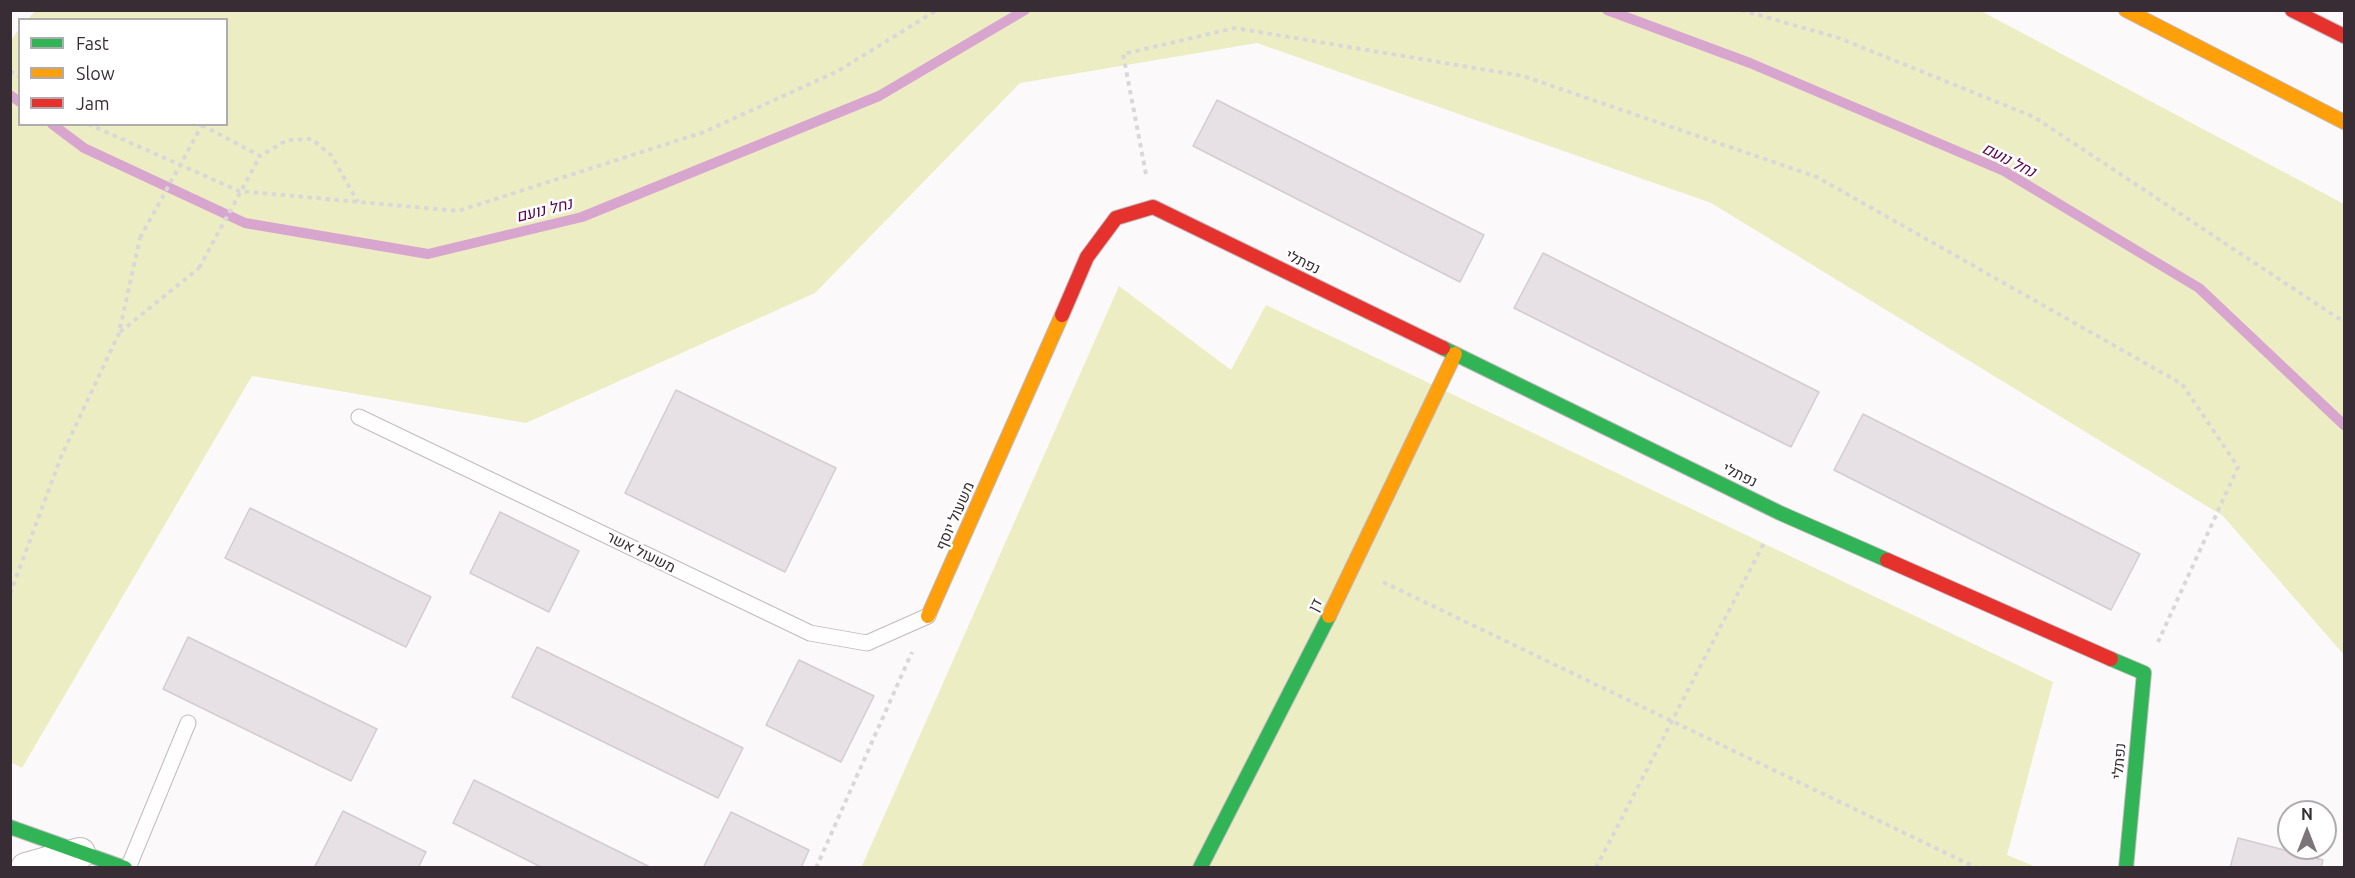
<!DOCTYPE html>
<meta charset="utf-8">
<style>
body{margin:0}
#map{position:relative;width:2355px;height:878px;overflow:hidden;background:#fcf9fb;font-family:Ubuntu,sans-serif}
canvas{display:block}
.frame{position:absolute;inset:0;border:12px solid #382d35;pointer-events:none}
.legend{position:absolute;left:18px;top:18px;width:210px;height:108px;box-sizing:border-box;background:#fff;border:2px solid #afabae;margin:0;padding:8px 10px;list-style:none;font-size:18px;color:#382d35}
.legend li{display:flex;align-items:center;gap:12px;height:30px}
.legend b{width:30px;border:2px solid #afabae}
.north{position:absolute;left:2277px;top:800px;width:60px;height:60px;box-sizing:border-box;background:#fff;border:2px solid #afabae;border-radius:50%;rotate:0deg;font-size:16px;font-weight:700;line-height:24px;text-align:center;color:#382d35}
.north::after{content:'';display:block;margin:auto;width:21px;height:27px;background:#7d747a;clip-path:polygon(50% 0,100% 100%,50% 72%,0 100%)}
</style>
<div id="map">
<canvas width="2355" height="878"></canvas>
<div class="frame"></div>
<ul class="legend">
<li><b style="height:8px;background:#30b455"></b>Fast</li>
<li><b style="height:8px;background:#ff9f0a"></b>Slow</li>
<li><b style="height:8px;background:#e5322d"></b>Jam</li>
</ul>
<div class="north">N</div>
</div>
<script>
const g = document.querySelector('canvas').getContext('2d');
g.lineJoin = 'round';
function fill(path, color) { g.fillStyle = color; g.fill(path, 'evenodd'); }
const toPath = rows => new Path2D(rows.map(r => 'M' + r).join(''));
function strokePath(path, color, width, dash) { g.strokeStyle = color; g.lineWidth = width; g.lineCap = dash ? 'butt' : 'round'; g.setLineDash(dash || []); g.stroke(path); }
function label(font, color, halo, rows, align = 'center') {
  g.font = font + ' Ubuntu,Heebo,sans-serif'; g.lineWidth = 5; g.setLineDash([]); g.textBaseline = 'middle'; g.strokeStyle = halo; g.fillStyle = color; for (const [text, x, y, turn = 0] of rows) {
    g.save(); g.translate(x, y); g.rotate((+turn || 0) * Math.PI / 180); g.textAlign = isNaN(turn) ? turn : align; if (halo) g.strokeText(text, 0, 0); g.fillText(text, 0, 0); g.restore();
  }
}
fill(toPath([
 [35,11,1981,11,2344,204,2344,655,2223,516,1711,203,1257,43,1020,83,815,293,526,423,252,376,22,768,10,762,11,40,19,29,20,124,226,124,226,20,28,19],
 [1119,286,1231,370,1266,305,2053,682,2007,855,2036,867,861,868]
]), '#ededc4');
strokePath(toPath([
 [1607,10,1750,63,2004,171,2199,288,2344,425],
 [10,95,20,102],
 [52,124,84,148,245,223,428,254,582,217,879,96,1025,10]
]), '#d8a5ce', 10);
const building = toPath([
 [1217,100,1484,235,1460,282,1193,146,1217,100],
 [1543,253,1819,392,1791,447,1514,308,1543,253],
 [676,390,836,468,785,572,625,493,676,390],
 [1863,414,2140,554,2111,610,1834,470,1863,414],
 [250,508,431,597,406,647,225,558,250,508],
 [500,512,579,551,549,612,470,573,500,512],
 [188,637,377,729,351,781,163,689,188,637],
 [537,647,743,748,718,798,512,697,537,647],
 [799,660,874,696,841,762,766,725,799,660],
 [474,780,652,868,543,868,453,823,474,780],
 [343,811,426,852,418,868,314,868,343,811],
 [731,812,809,850,801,868,703,868,731,812],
 [2238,838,2323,860,2321,868,2230,868,2238,838]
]);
fill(building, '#e7e0e5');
strokePath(building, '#d3ccd1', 1.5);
const lane = toPath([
 [359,417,810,633,867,643,928,616],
 [128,868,188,723]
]);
const street = toPath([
 [26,868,80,853]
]);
const fast = toPath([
 [1443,348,1780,513,1887,560],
 [2111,659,2144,673,2126,868],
 [10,827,125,868],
 [1200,868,1329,616]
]);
const slow = toPath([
 [2126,10,2344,122],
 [928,616,1062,315],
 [1329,616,1455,354]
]);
const jam = toPath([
 [2292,10,2344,36],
 [1062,315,1087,257,1116,218,1153,207,1443,348],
 [1887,560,2111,659]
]);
strokePath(lane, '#c1babf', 17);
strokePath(street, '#c1babf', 32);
strokePath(fast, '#c1babf', 16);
strokePath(slow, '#c1babf', 16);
strokePath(jam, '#c1babf', 16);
strokePath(toPath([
 [1741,10,1839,38,2034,117,2344,322],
 [10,71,20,77],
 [88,124,239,191,458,211,704,132,838,71,937,10],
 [202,125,260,156,287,140,312,139,331,155,358,202],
 [1146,174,1123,54,1235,28,1523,76,1817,177,2182,384,2238,467,2158,642],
 [120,332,199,268],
 [1383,582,1977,868],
 [10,594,61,457,119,333,140,238],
 [816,868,912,652],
 [1596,868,1764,543]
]), '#d9d8d9', 4, [4.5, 4.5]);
strokePath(lane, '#fffefe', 15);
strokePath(street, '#fffefe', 30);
strokePath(fast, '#30b455', 14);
strokePath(slow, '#ff9f0a', 14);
strokePath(jam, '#e5322d', 14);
strokePath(toPath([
 [140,238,202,125],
 [199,268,260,156]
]), '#d9d8d9', 4, [4.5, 4.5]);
label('15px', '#382d35', '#fff', [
 ["נפתלי",1303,262,26],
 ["נפתלי",1740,475,26],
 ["משעול יוסף",955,516,-66],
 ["משעול אשר",641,552,26],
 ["דן",1315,605,-63],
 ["נפתלי",2119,761,-85]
]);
label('italic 16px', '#5b0052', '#fff', [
 ["נחל נועם",2009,160,27],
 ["נחל נועם",544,210,-14]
]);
</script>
